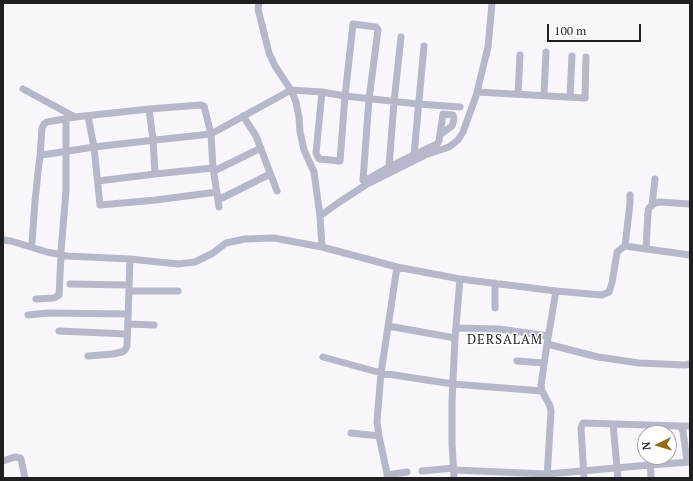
<!DOCTYPE html>
<style>
body{margin:0}
#map{position:relative;width:693px;height:481px;overflow:hidden;background:#f8f5fb;font-family:"PT Serif",serif}
canvas{display:block}
.frame{position:absolute;inset:0;border:4px solid #1f1e20;pointer-events:none}
.north{position:absolute;left:637px;top:425px;width:40px;height:40px;box-sizing:border-box;background:#fff;border:1px solid #a5a5a6;border-radius:50%;rotate:265deg;font-size:11px;font-weight:700;line-height:16px;text-align:center;color:#1f1e20}
.north::after{content:'';display:block;margin:auto;width:14px;height:18px;background:#956d18;clip-path:polygon(50% 0,100% 100%,50% 72%,0 100%)}
.scale{position:absolute;left:547px;top:24px;width:94px;height:18px;box-sizing:border-box;border:2px solid #1f1e20;border-top:0;padding-left:5px;font-size:12px;line-height:14px;white-space:nowrap;color:#1f1e20;-webkit-text-stroke:3px #fff;paint-order:stroke}
</style>
<div id="map">
<canvas width="693" height="481"></canvas>
<div class="frame"></div>
<div class="north">N</div>
<div class="scale">100 m</div>
</div>
<script>
const g = document.querySelector('canvas').getContext('2d');
g.lineJoin = 'round';
const toPath = rows => new Path2D(rows.map(r => 'M' + r).join(''));
function strokePath(path, color, width, dash) { g.strokeStyle = color; g.lineWidth = width; g.lineCap = dash ? 'butt' : 'round'; g.setLineDash(dash || []); g.stroke(path); }
function label(font, color, halo, rows, align = 'center') {
  g.font = font + ' "PT Serif",serif'; g.lineWidth = 3; g.setLineDash([]); g.textBaseline = 'middle'; g.strokeStyle = halo; g.fillStyle = color; for (const [text, x, y, turn = 0] of rows) {
    g.save(); g.translate(x, y); g.rotate((+turn || 0) * Math.PI / 180); g.textAlign = isNaN(turn) ? turn : align; if (halo) g.strokeText(text, 0, 0); g.fillText(text, 0, 0); g.restore();
  }
}
strokePath(toPath([
 [424,46,414,155,437,144,439,141,443,114,453,115,454,119,452,126,441,134],
 [23,89,75,117],
 [322,92,316,153,319,159,340,161,345,96,353,24,376,27,378,30,369,99,363,180,365,180,368,179,389,167,394,102,401,37],
 [477,92,585,98,586,57],
 [518,94,520,55],
 [544,95,546,52],
 [570,97,572,56],
 [149,109,153,140,155,174,213,168],
 [88,116,94,147,100,205,156,200,217,192],
 [243,116,256,136,277,191],
 [40,157,42,128,44,124,47,122,75,117,149,109,201,105,204,106,211,134,213,168,219,207],
 [389,167,414,155],
 [214,171,261,148],
 [98,181,155,174],
 [218,200,270,174],
 [652,205,655,179],
 [320,216,338,203,367,184,425,155,449,147,458,140,463,132,476,96,488,47,492,3],
 [3,240,11,241,47,252,67,256,130,259,178,264,195,262,213,253,226,243,245,239,274,238,322,247,320,216,314,172,304,150,300,132,299,117,296,102,291,90,275,66,269,53,258,9,259,3],
 [32,243,35,201,39,163,40,157,42,155,94,147,146,141,211,134,291,90,322,92,345,96,418,104,460,107],
 [625,246,630,203,630,195],
 [322,247,397,267,460,279,556,291,602,295,609,292,612,283,617,252,622,248,625,246,690,255],
 [646,249,648,212,649,208,651,206,655,203,660,202,690,204],
 [61,251,66,191,66,119],
 [70,284,129,285],
 [129,291,178,291],
 [36,299,54,298,59,295,61,255],
 [495,308,495,283],
 [28,315,48,313,128,314],
 [128,324,154,325],
 [388,326,455,338],
 [456,328,499,329,548,336],
 [59,331,127,334],
 [547,344,598,357,639,363,685,365,690,364],
 [88,356,113,354,122,352,125,350,127,346,130,259],
 [323,357,381,373,453,384,542,391],
 [517,361,544,363],
 [613,424,618,478],
 [680,426,690,426],
 [351,433,379,436],
 [650,457,651,478],
 [3,461,15,457,20,458,21,459,25,478],
 [454,470,547,474,650,465,690,462],
 [422,471,454,468],
 [387,475,407,472],
 [388,478,379,436,377,422,378,409,381,373,397,267],
 [454,478,452,443,452,401,455,338,460,279],
 [547,478,551,411,550,406,542,391,541,385,547,344,556,291],
 [584,478,581,428,583,423,680,426,683,431,687,462]
]), '#b6b8c9', 7);
g.letterSpacing = '1px';
label('13px', '#1f1e20', '#fff', [
 ["DERSALAM",505,340]
]);
g.letterSpacing = '0px';
</script>
